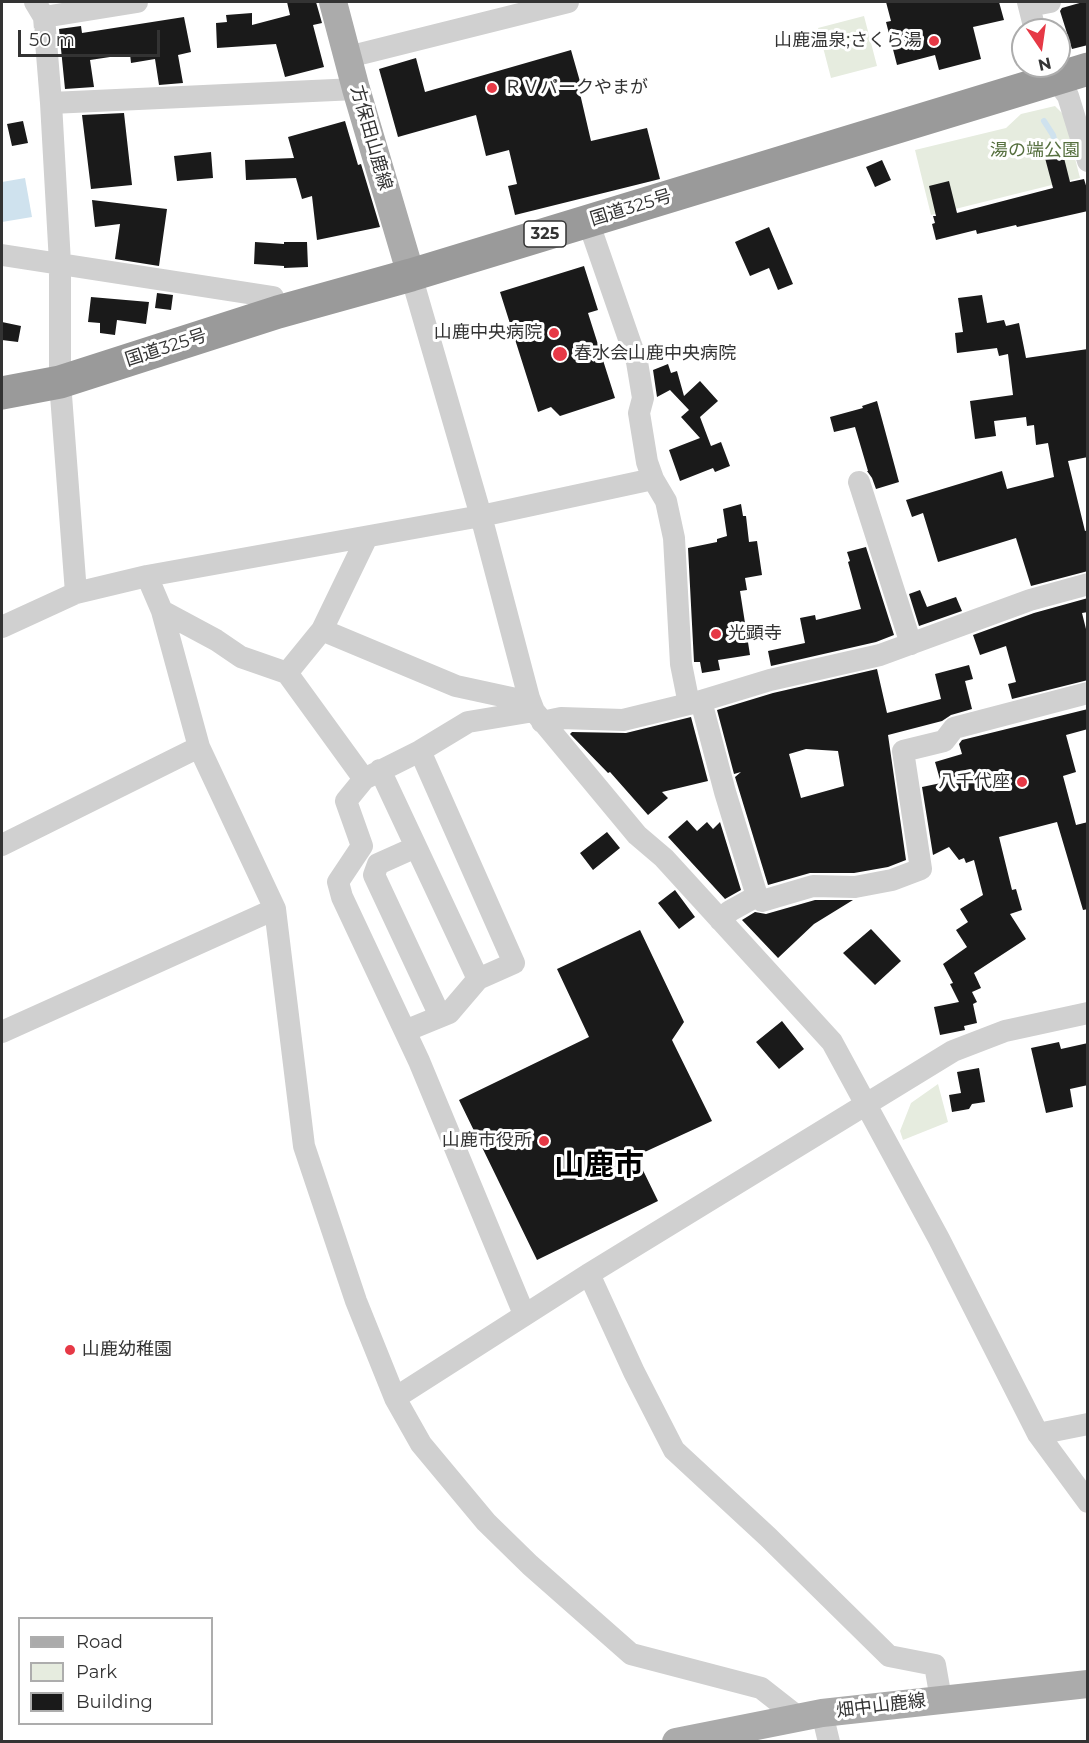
<!DOCTYPE html>
<meta charset="utf-8">
<style>
body{margin:0}
#map{position:relative;width:1089px;height:1743px;overflow:hidden;background:#fff;font-family:Montserrat,sans-serif}
canvas{display:block}
.frame{position:absolute;inset:0;border:3px solid #333;pointer-events:none}
.legend{position:absolute;left:18px;top:1617px;width:195px;height:108px;box-sizing:border-box;background:#fff;border:2px solid #adadad;margin:0;padding:8px 10px;list-style:none;font-size:18px;color:#333}
.legend li{display:flex;align-items:center;gap:12px;height:30px}
.legend b{width:30px;border:2px solid #adadad}
.north{position:absolute;left:1011px;top:18px;width:60px;height:60px;box-sizing:border-box;background:#fff;border:2px solid #adadad;border-radius:50%;rotate:167deg;font-size:16px;font-weight:700;line-height:24px;text-align:center;color:#333}
.north::after{content:'';display:block;margin:auto;width:21px;height:27px;background:#e63946;clip-path:polygon(50% 0,100% 100%,50% 72%,0 100%)}
.scale{position:absolute;left:18px;top:30px;width:142px;height:27px;box-sizing:border-box;border:3px solid #333;border-top:0;padding-left:8px;font-size:18px;line-height:21px;white-space:nowrap;color:#333;-webkit-text-stroke:4px #fff;paint-order:stroke}
</style>
<div id="map">
<canvas width="1089" height="1743"></canvas>
<div class="frame"></div>
<ul class="legend">
<li><b style="height:8px;background:#ababab"></b>Road</li>
<li><b style="height:16px;background:#e6ecdf"></b>Park</li>
<li><b style="height:16px;background:#1a1a1a"></b>Building</li>
</ul>
<div class="north">N</div>
<div class="scale">50 m</div>
</div>
<script>
const g = document.querySelector('canvas').getContext('2d');
g.lineJoin = 'round';
function fill(path, color) { g.fillStyle = color; g.fill(path, 'evenodd'); }
const toPath = rows => new Path2D(rows.map(r => 'M' + r).join(''));
function strokePath(path, color, width, dash) { g.strokeStyle = color; g.lineWidth = width; g.lineCap = dash ? 'butt' : 'round'; g.setLineDash(dash || []); g.stroke(path); }
function label(font, color, halo, rows, align = 'center') {
  g.font = font + ' Montserrat,"Noto Sans JP",sans-serif'; g.lineWidth = 6; g.setLineDash([]); g.textBaseline = 'middle'; g.strokeStyle = halo; g.fillStyle = color; for (const [text, x, y, turn = 0] of rows) {
    g.save(); g.translate(x, y); g.rotate((+turn || 0) * Math.PI / 180); g.textAlign = isNaN(turn) ? turn : align; if (halo) g.strokeText(text, 0, 0); g.fillText(text, 0, 0); g.restore();
  }
}
fill(toPath([
 [864,16,877,66,831,78,818,28],
 [1055,106,1064,115,1080,178,931,215,915,150,1006,128,1021,114],
 [938,1084,948,1122,903,1140,900,1131,911,1103]
]), '#e6ecdf');
fill(toPath([
 [25,178,32,217,2,222,2,182]
]), '#cfe2ee');
strokePath(toPath([
 [1044,121,1053,135,1060,162]
]), '#cfe2ee', 6);
fill(toPath([
 [287,2,316,2,322,23,313,25,324,67,285,77,276,44,217,48,216,23,227,22,226,15,252,13,252,25,290,15],
 [886,2,999,2,1004,20,973,27,981,59,939,70,935,55,897,65,886,22,891,21],
 [1083,2,1088,2,1088,45,1072,49,1060,11,1062,8],
 [184,17,191,52,178,55,183,83,159,85,155,59,131,63,130,54,90,60,94,87,65,89,59,29,81,26,82,33],
 [571,50,581,85,578,85,591,141,647,128,660,179,515,215,508,186,517,184,509,150,486,156,476,115,398,137,379,69,416,58,425,92],
 [124,113,132,185,91,189,82,115],
 [23,121,28,143,12,146,7,124],
 [345,121,358,165,361,164,380,227,317,240,312,196,302,199,296,178,246,180,245,160,294,158,288,137],
 [211,152,213,178,177,181,174,156],
 [1063,154,1070,182,1084,179,1088,192,1088,211,1017,227,1016,225,977,234,976,230,936,240,932,224,935,223,933,216,936,216,929,186,949,181,957,213,1053,188,1045,158],
 [882,160,891,180,875,187,866,167],
 [92,200,167,209,159,266,115,259,120,224,95,227],
 [769,227,793,284,778,290,769,268,750,276,735,242],
 [255,242,284,244,284,242,307,242,308,267,284,268,284,266,254,264],
 [584,266,598,310,588,313,615,398,560,416,551,407,538,412,500,292],
 [157,293,173,295,171,310,155,308],
 [982,295,987,323,1004,320,1006,326,1019,323,1026,358,1088,349,1088,457,1068,461,1085,531,1088,530,1088,571,1031,586,1016,538,938,562,923,513,912,517,906,500,1002,471,1007,489,1054,477,1048,443,1036,445,1034,425,1027,426,1026,417,994,421,996,436,975,439,970,401,1013,395,1008,354,999,356,997,348,957,353,955,333,963,332,958,298],
 [91,297,149,302,146,324,117,320,115,335,100,333,100,323,88,322],
 [2,322,21,326,18,342,2,340],
 [668,364,671,373,677,371,684,396,700,381,718,401,700,417,711,446,721,442,730,466,715,472,713,468,680,481,669,450,700,438,681,417,689,410,670,390,657,397,653,370],
 [877,401,899,482,876,489,872,478,867,471,868,471,855,427,834,432,830,417,863,408,862,406],
 [741,504,743,516,746,516,749,542,757,541,762,575,745,578,747,590,740,591,750,655,718,660,720,670,702,673,700,662,694,662,688,548,717,542,717,539,727,536,723,509],
 [866,547,894,635,876,642,771,666,768,651,805,643,800,618,815,615,816,620,861,609,848,562,850,561,847,552],
 [920,590,927,607,956,597,962,611,919,626,909,594],
 [1088,598,1088,612,1082,613,1088,637,1088,680,1012,699,1008,684,1016,682,1006,646,980,655,973,635,1034,613],
 [969,665,973,679,965,681,972,709,951,715,942,721,888,735,906,860,888,867,854,873,810,873,768,885,735,777,741,772,734,774,717,710,773,693,877,669,887,713,941,699,935,674],
 [806,749,838,751,844,786,801,798,789,754],
 [1088,709,1088,729,1066,735,1076,772,1063,776,1076,825,1088,822,1088,909,1083,910,1057,822,999,837,1012,890,1016,889,1022,910,1010,914,1026,939,974,973,981,988,972,992,977,1002,973,1004,977,1023,964,1026,965,1030,940,1035,934,1007,959,1002,950,984,953,983,943,964,967,947,956,930,968,922,960,909,983,895,974,860,966,863,964,858,959,860,949,847,933,855,922,787,941,783,935,762,962,754,959,744,962,740],
 [691,717,708,781,662,792,668,798,648,815,610,772,608,773,570,734,572,732,626,733],
 [687,820,697,831,707,822,713,829,720,822,741,890,725,899,668,837],
 [607,832,620,848,593,870,580,853],
 [675,890,695,917,679,929,658,903],
 [815,900,853,900,814,924,778,958,742,920,755,912,766,914],
 [871,929,901,961,875,985,843,953],
 [640,930,684,1022,672,1040,712,1121,636,1156,658,1201,537,1260,459,1100,589,1037,557,969],
 [782,1021,804,1049,779,1069,756,1042],
 [1059,1042,1061,1049,1088,1043,1088,1085,1070,1089,1073,1107,1046,1113,1031,1048],
 [979,1068,985,1102,972,1104,969,1109,952,1112,949,1095,961,1093,957,1072]
]), '#1a1a1a');
strokePath(toPath([
 [35,2,44,17,51,103,60,263,60,382,76,593],
 [1028,2,1035,30],
 [1029,6,1050,2],
 [44,17,137,2],
 [348,57,568,2],
 [1049,70,1068,96,1088,161],
 [51,103,356,89],
 [588,221,637,362,643,398,639,413,647,462,653,479,666,501,674,538,681,664,689,704],
 [2,255,273,297,278,312],
 [411,275,481,516,529,698,534,711,637,835,664,858,832,1042,939,1239,1038,1434,1088,1502],
 [859,482,911,644],
 [147,576,162,611,199,747,275,909,304,1146,356,1301,395,1398,421,1444,486,1522,530,1565,631,1654,761,1688,798,1717],
 [162,611,216,640,241,657,287,673,364,779],
 [2,627,76,593,147,576,481,516,653,479],
 [322,630,456,686,516,699,529,698],
 [287,673,322,630,367,537],
 [701,701,725,792,757,896,762,901,813,886,855,887,892,880,921,869,903,751,944,741,954,728,1088,693],
 [542,722,561,718,623,720,701,701,770,680,880,655,1030,600,1088,584],
 [380,770,478,979,514,963,420,751],
 [2,845,199,747],
 [416,847,378,864,374,875,440,1016],
 [720,920,730,911,757,896],
 [405,1031,449,1013,478,979],
 [2,1032,275,909],
 [589,1274,634,1372,674,1450,768,1537,889,1656,935,1665,941,1699],
 [524,1314,419,1061,342,897,338,882,362,846,346,801,364,779,420,751,468,722,534,711],
 [395,1398,589,1274,953,1051,1005,1031,1088,1013],
 [1038,1434,1088,1424],
 [822,1713,829,1742]
]), '#d0d0d0', 22);
strokePath(toPath([
 [333,2,356,89,411,275],
 [676,1742,822,1713,1088,1684]
]), '#ababab', 28);
strokePath(toPath([
 [2,393,60,382,278,312,411,275,1088,69]
]), '#9a9a9a', 33);
for (const [x, y, r, color] of [
 [934,41,6,"#e63946"],
 [492,88,6,"#e63946"],
 [554,333,6,"#e63946"],
 [560,354,8,"#e63946"],
 [716,634,6,"#e63946"],
 [1022,782,6,"#e63946"],
 [544,1141,6,"#e63946"],
 [70,1350,6,"#e63946"]
]) { const dot = new Path2D(); dot.arc(x, y, r, 0, 2 * Math.PI); g.fillStyle = color; g.fill(dot); strokePath(dot, '#fff', 2); }
for (const [x, y, w] of [
 [545,234,42]
]) { const box = new Path2D(); box.roundRect(x - w / 2, y - 13, w, 26, 4.5); g.fillStyle = '#fff'; g.fill(box); strokePath(box, '#333', 1.5); }
label('bold 16px', '#333', null, [
 ["325",545,234]
]);
label('18px', '#333', '#fff', [
 ["山鹿温泉;さくら湯",922,41],
 ["ＲＶパークやまが",504,88,"left"],
 ["山鹿中央病院",542,333],
 ["春水会山鹿中央病院",574,354,"left"],
 ["光顕寺",728,634,"left"],
 ["八千代座",1010,782],
 ["山鹿市役所",532,1141],
 ["山鹿幼稚園",82,1350,"left"]
], 'right');
label('18px', '#333', '#fff', [
 ["方保田山鹿線",371,138,74],
 ["国道325号",631,208,-17],
 ["国道325号",166,348,-18],
 ["畑中山鹿線",881,1706,-7]
]);
label('18px', '#56703f', '#fff', [
 ["湯の端公園",1035,151]
]);
label('bold 30px', '#000', '#fff', [
 ["山鹿市",599,1166]
]);
</script>
